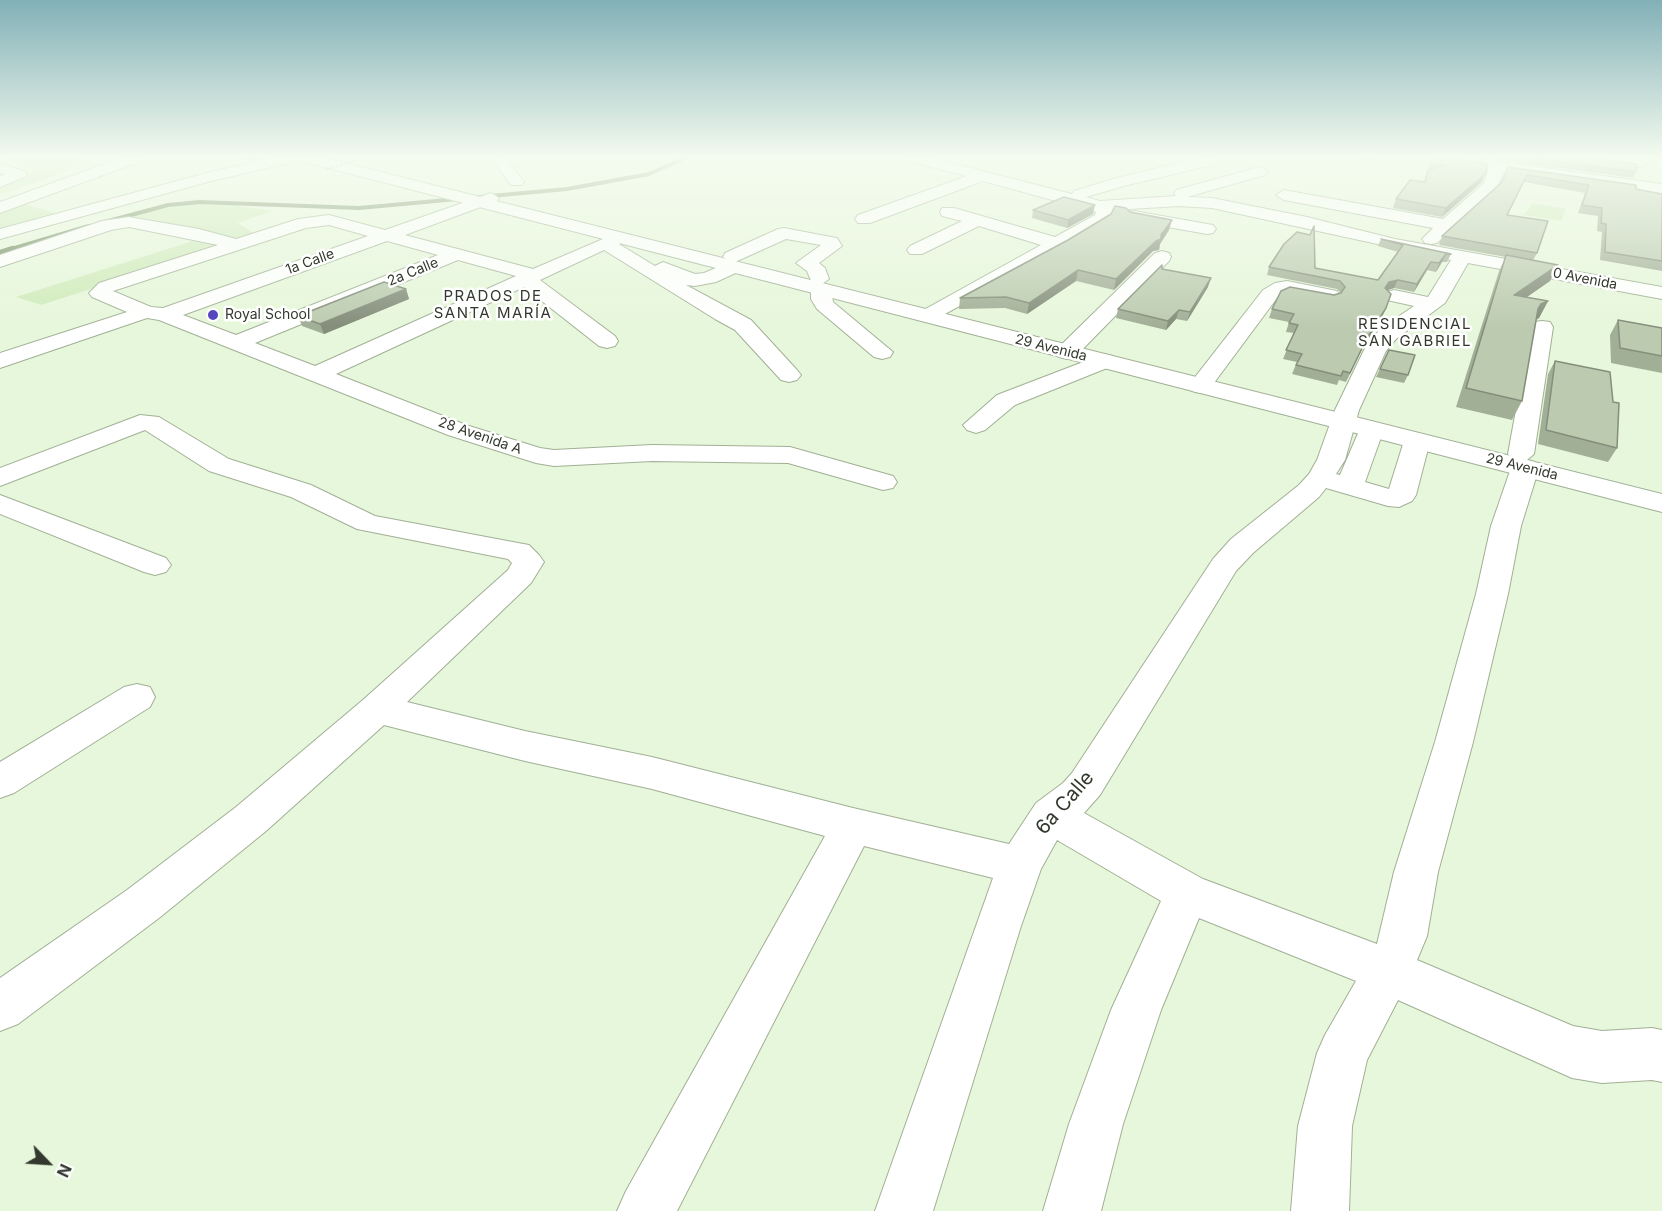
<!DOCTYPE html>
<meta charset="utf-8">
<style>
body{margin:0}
#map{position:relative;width:1662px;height:1211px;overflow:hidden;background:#e7f7db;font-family:Inter,sans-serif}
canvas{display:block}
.north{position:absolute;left:18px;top:1133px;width:60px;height:60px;-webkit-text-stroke:4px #fff;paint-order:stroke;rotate:115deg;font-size:16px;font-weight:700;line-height:24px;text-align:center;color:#33392e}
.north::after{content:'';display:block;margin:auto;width:21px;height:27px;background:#33392e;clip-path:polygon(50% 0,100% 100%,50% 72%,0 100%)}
</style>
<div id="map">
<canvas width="1662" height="1211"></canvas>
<div class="north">N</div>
</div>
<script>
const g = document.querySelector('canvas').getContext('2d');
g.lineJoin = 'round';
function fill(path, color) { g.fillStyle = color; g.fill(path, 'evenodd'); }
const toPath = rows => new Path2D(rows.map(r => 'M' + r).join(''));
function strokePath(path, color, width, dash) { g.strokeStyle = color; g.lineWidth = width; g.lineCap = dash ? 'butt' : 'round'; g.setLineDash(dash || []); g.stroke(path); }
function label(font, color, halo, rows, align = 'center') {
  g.font = font + ' Inter,sans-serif'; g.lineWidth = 5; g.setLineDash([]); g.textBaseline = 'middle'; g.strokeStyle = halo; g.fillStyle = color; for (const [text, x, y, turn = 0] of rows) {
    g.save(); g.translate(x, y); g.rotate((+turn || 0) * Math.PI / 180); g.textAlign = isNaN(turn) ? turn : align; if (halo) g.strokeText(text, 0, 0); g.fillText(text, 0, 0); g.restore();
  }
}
fill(toPath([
 [0,157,80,157,87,159,64,172,3,194,0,193,0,183,35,171],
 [196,199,272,211,238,223,258,236,236,241,209,231,94,222],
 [1533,203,1566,209,1561,221,1524,215],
 [26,204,58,214,0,230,0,212],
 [199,239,225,246,41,305,16,297]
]), '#d0ebbb');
strokePath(toPath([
 [101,223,168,205,200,202,359,208,567,189,649,174,687,157],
 [8,250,89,226]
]), '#6f885b', 4);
strokePath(toPath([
 [0,252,13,248]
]), '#6f885b', 4.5);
const minor = toPath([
 [124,157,146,157,144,160,0,213,0,202,124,157],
 [275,157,303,157,301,160,211,181,0,239,0,229,203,174,275,157],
 [490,157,505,157,524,182,521,185,511,185,490,157],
 [902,157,928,157,1072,194,1074,191,1120,177,1204,157,1220,157,1212,165,1124,186,1086,197,1100,201,1176,196,1174,193,1176,190,1260,167,1265,169,1268,172,1265,175,1187,197,1212,198,1307,217,1395,239,1662,287,1662,299,1468,263,1445,303,1396,339,1386,351,1359,410,1345,460,1336,474,1340,475,1362,424,1371,421,1380,424,1384,429,1365,482,1389,489,1404,441,1408,435,1417,433,1426,435,1430,441,1416,495,1412,501,1399,507,1388,506,1326,488,1319,497,1253,553,1236,571,1100,795,1084,813,1203,879,1377,944,1394,872,1435,742,1476,594,1491,526,1511,468,1519,461,1512,460,1508,454,1531,327,1534,322,1542,321,1550,322,1553,327,1534,454,1527,460,1535,462,1539,468,1521,526,1508,594,1473,742,1438,872,1427,936,1417,960,1573,1026,1602,1031,1652,1028,1662,1030,1662,1082,1652,1080,1602,1083,1572,1078,1398,1000,1367,1060,1352,1126,1349,1211,1291,1211,1298,1126,1317,1053,1325,1035,1356,981,1199,918,1161,1010,1123,1124,1101,1211,1043,1211,1069,1124,1111,1010,1161,901,1057,840,1041,869,1021,926,933,1211,875,1211,993,878,864,846,677,1211,617,1211,626,1191,825,836,652,789,525,761,384,725,266,831,159,918,18,1024,0,1031,0,978,127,890,236,807,364,699,508,570,512,563,508,559,357,529,291,497,209,471,145,430,0,486,0,468,140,415,159,417,229,459,311,485,375,516,518,543,529,545,539,555,544,562,531,583,407,702,525,731,652,757,853,808,1009,844,1036,803,1063,783,1072,773,1213,559,1231,539,1299,485,1309,474,1317,460,1335,410,1364,350,1380,329,1414,306,1387,300,1384,296,1387,292,1394,290,1428,297,1451,260,1212,208,1179,206,1113,210,1108,222,1065,248,934,320,927,322,920,320,916,316,920,312,1041,245,979,226,922,254,910,254,907,250,910,246,962,221,942,216,940,212,942,208,954,208,1055,237,1095,215,1096,212,983,181,870,223,858,223,855,219,858,215,967,176,904,160,902,157],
 [1438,157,1465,157,1662,184,1662,194,1503,172,1497,188,1437,243,1431,244,1425,243,1422,239,1433,228,1284,200,1276,195,1284,190,1443,219,1484,183,1488,170,1444,163,1439,162,1438,157],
 [1590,157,1633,160,1650,157,1646,165,1633,168,1591,163,1589,160,1590,157],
 [0,164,24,171,27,174,24,177,0,187,0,176,5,174,0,173,0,164],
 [491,193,499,198,497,201,405,235,533,269,617,233,623,234,626,238,619,244,655,266,663,262,695,274,704,273,730,262,723,257,725,253,778,229,784,228,831,237,837,238,842,246,819,263,825,268,829,279,822,284,828,286,831,290,833,302,893,352,890,357,882,359,874,357,817,309,811,299,811,290,818,285,812,283,807,271,796,263,821,245,786,239,735,262,743,267,740,271,716,282,695,286,686,285,751,320,797,370,801,375,797,380,789,382,781,380,735,330,715,319,604,250,540,280,615,336,618,341,615,346,607,348,599,346,524,287,336,374,466,425,540,448,554,450,652,445,790,447,893,476,897,482,893,488,883,490,788,463,652,461,554,466,536,463,448,435,159,320,147,318,0,368,0,353,127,312,92,297,89,293,99,283,218,245,129,227,111,230,0,267,0,255,102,221,129,217,199,229,236,239,298,219,329,215,385,230,491,193],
 [329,225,368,236,163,308,151,307,113,291,306,228,329,225],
 [387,241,438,255,236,335,183,315,387,241],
 [458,260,516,276,315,366,255,343,458,260],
 [1134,211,1207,224,1213,225,1216,229,1213,233,1207,234,1128,220,1126,216,1128,212,1134,211],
 [1162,251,1169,253,1171,257,1169,261,1075,357,1067,359,1059,357,1056,352,1059,347,1155,253,1162,251],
 [1287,281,1337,291,1340,295,1337,299,1330,301,1287,293,1277,298,1208,391,1200,393,1192,391,1188,386,1192,381,1263,290,1275,283,1287,281],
 [1104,354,1112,356,1115,361,1112,366,1015,405,985,430,976,433,967,430,963,425,997,395,1104,354],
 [0,495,166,558,171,565,166,572,155,575,144,572,0,514,0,495],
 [137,684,150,687,155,697,150,707,14,793,0,798,0,762,124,687,137,684]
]);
const major = toPath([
 [295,157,321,157,1662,494,1662,512,297,160,295,157]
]);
strokePath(minor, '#a1b095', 2);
strokePath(major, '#a1b095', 2);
fill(minor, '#fff');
fill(major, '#fff');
strokePath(toPath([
 [327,169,358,160]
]), '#85907d', 1.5, [3, 1.5]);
fill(toPath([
 [234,157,263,157,249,161],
 [1349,157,1377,157,1372,161],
 [1432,157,1482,182,1442,217,1393,208,1396,199,1424,182],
 [1481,157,1592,157,1594,159,1636,172,1633,178],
 [1508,167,1662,194,1662,271,1600,260,1602,232,1597,231,1598,216,1578,213,1585,193,1524,182,1507,215,1537,253,1533,260,1550,281,1527,297,1548,301,1539,318,1536,320,1522,401,1512,420,1456,407,1499,271,1506,257,1439,245,1442,236,1501,183],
 [1033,210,1093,214,1067,228,1032,218],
 [1130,212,1169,230,1160,244,1159,250,1153,251,1114,290,1076,281,1027,314,1005,308,959,309,960,298],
 [1381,239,1451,254,1447,262,1442,262,1436,272,1427,270,1414,292,1394,288,1387,290,1382,317,1362,349,1346,382,1339,380,1337,385,1292,374,1297,362,1283,359,1294,333,1286,332,1289,322,1269,318,1272,309,1341,293,1337,289,1267,275,1269,267,1315,268,1378,280,1398,252,1378,246],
 [1162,269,1208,287,1187,321,1176,319,1166,330,1116,318,1118,309],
 [406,289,409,299,324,334,302,326,298,316],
 [1618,320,1662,328,1662,373,1611,363,1610,335],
 [1389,350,1408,375,1404,383,1376,377],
 [1555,361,1617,448,1608,462,1538,444,1548,374]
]), '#a2af97');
fill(toPath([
 [248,157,263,157,249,161],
 [1485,174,1482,182,1442,217,1446,208],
 [1095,205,1093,214,1067,228,1068,220],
 [1172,220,1169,230,1160,244,1159,250,1153,251,1114,290,1116,279],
 [1446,254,1442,262,1436,272,1439,263],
 [1431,262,1427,270,1414,292,1417,284],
 [1558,265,1550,281,1505,312,1514,295],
 [1078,270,1076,281,1027,314,1029,303],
 [1211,278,1208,287,1187,321,1190,312],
 [1398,280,1394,288,1385,291,1385,288,1389,282],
 [406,289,409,299,324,334,320,324],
 [1548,301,1539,318,1532,321,1541,304],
 [1386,308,1382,317,1362,349,1346,382,1366,340],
 [1179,310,1176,319,1166,330,1168,321]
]), '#848e7b');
const building = toPath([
 [1432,157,1447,157,1488,164,1485,174,1446,208,1396,199,1410,180,1425,182,1428,170,1445,165,1430,163,1432,157],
 [1527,157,1592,157,1594,159,1636,164,1636,172,1527,157],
 [1508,167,1636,185,1636,189,1662,194,1662,261,1605,252,1606,224,1601,223,1602,208,1582,205,1589,185,1527,175,1507,215,1548,221,1537,253,1442,236,1502,182,1508,167],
 [1064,197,1095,205,1068,220,1033,210,1064,197],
 [1115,206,1126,208,1130,212,1172,220,1161,235,1161,239,1156,241,1116,279,1078,270,1029,303,1006,297,960,298,1068,240,1111,214,1115,206],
 [1314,226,1315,268,1378,280,1403,245,1381,239,1451,254,1446,254,1439,263,1431,262,1417,284,1398,280,1389,282,1385,288,1391,294,1386,308,1366,340,1350,373,1343,371,1341,376,1296,365,1302,354,1286,350,1298,325,1289,323,1294,314,1272,309,1281,291,1290,287,1334,295,1341,293,1345,287,1340,281,1269,267,1284,244,1297,232,1310,235,1314,226],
 [1506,255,1558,265,1514,295,1548,301,1541,304,1538,309,1522,401,1466,388,1506,255],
 [1162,265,1162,269,1211,278,1190,312,1179,310,1168,321,1118,309,1162,265],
 [384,282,406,289,320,324,298,316,384,282],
 [1618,320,1662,328,1662,356,1620,348,1618,320],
 [1389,350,1415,355,1408,375,1380,369,1389,350],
 [1555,361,1610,372,1613,402,1619,403,1617,448,1546,430,1555,361]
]);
fill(building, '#bccbb0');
strokePath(building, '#848e7b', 1.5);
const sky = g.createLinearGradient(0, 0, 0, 327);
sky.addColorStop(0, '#82b0b7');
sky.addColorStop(0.48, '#f4fbef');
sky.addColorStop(1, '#f4fbef00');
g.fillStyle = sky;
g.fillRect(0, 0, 1662, 327);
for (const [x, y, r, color] of [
 [213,315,6,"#5547be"]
]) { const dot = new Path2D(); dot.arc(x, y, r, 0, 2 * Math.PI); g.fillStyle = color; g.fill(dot); strokePath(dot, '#fff', 2); }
label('14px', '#33392e', '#fff', [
 ["1a Calle",310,262,-20],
 ["2a Calle",413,272,-22],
 ["0 Avenida",1585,279,11],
 ["29 Avenida",1051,348,14],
 ["28 Avenida A",480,436,19],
 ["29 Avenida",1522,467,14]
]);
label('14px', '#33392e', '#fff', [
 ["Royal School",225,315]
], 'left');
g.letterSpacing = '1.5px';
label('15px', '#33392e', '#fff', [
 ["PRADOS DE",493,296],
 ["SANTA MARÍA",493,313],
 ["RESIDENCIAL",1415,324],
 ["SAN GABRIEL",1415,341]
]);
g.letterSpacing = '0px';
label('20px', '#33392e', '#fff', [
 ["6a Calle",1065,803,-49]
]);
</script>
